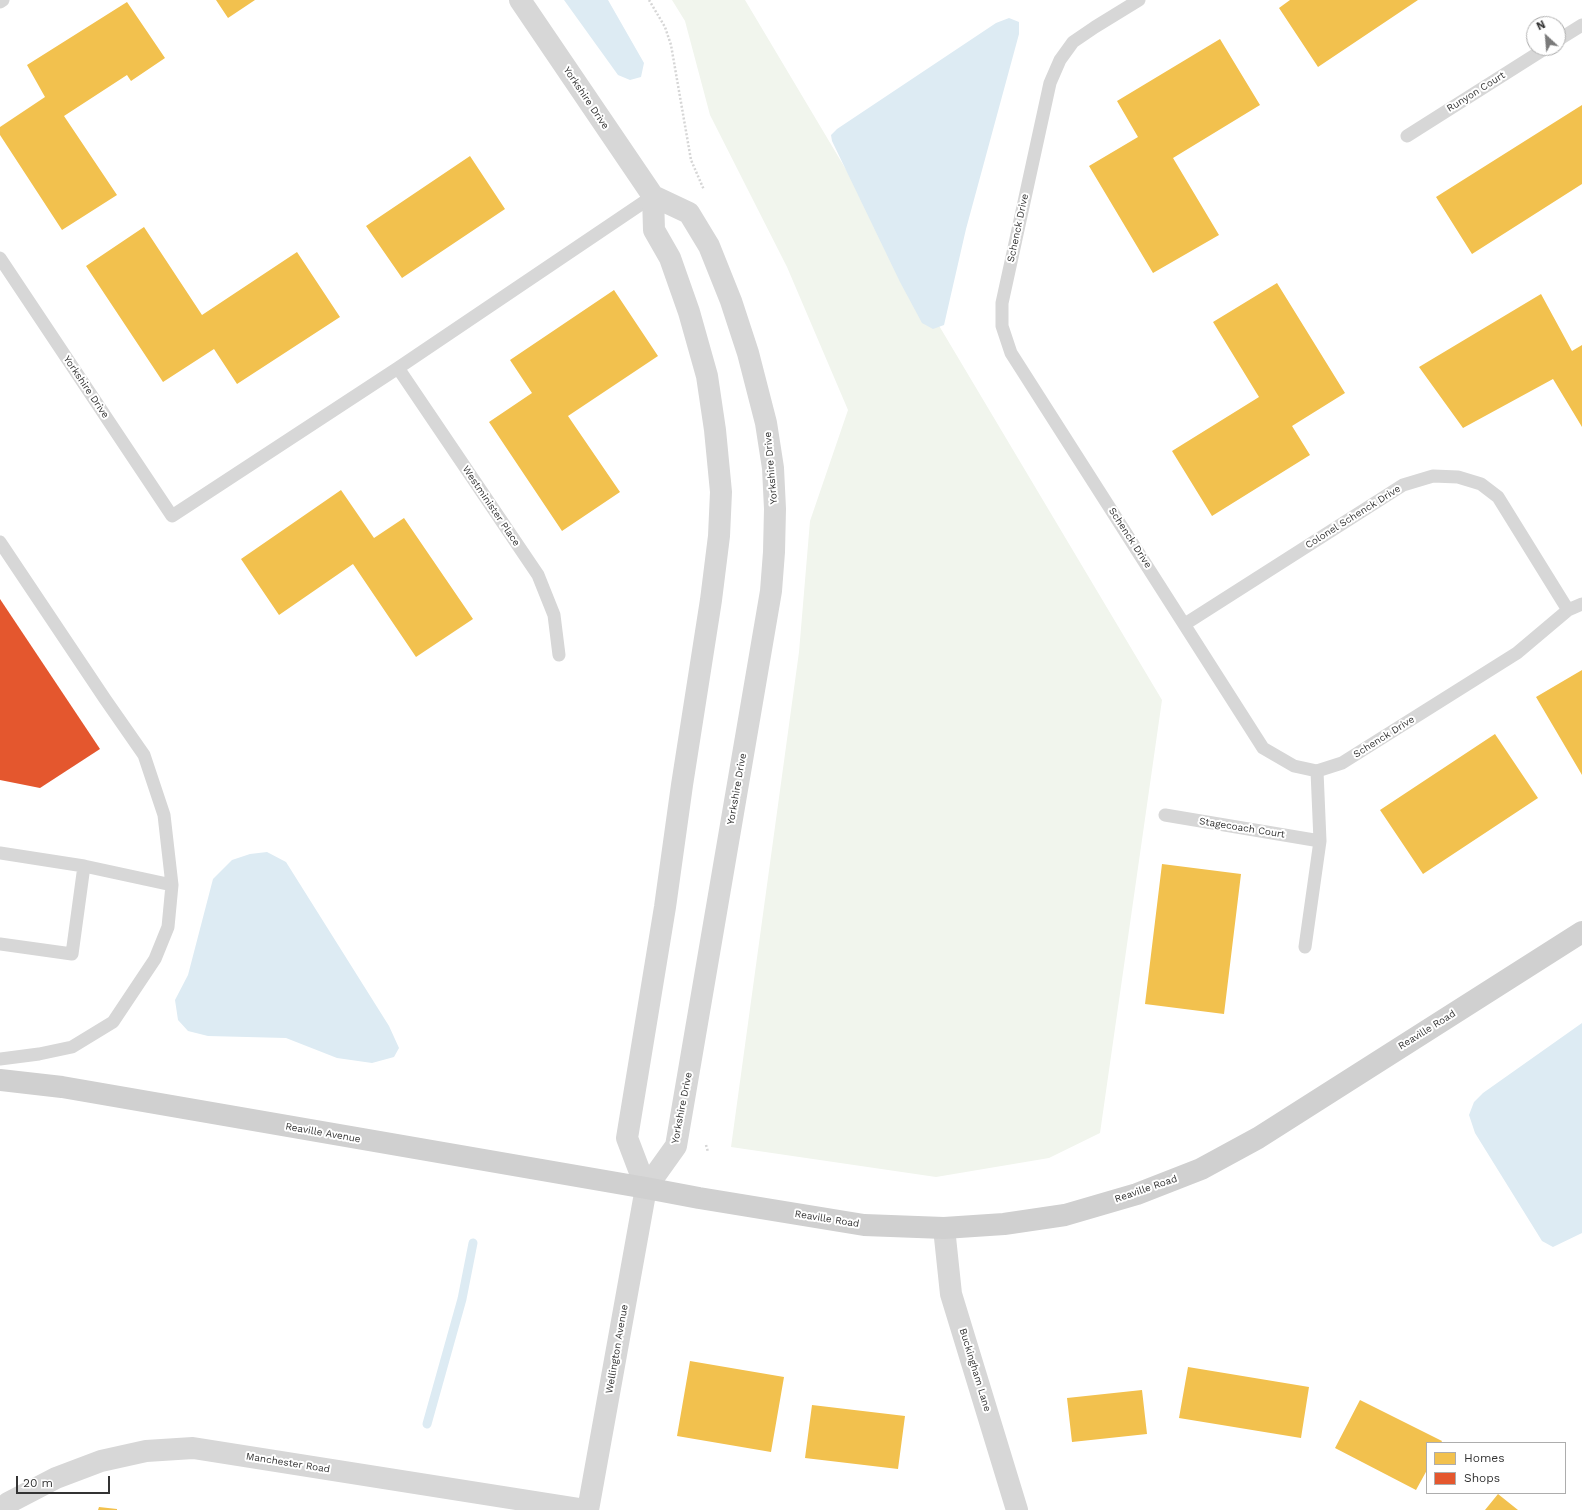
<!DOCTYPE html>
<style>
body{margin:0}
#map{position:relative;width:1582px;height:1510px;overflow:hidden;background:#fff;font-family:"Work Sans",sans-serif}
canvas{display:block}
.legend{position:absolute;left:1426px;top:1442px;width:140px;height:52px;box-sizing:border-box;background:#fff;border:1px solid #adadad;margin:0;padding:5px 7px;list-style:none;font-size:12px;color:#333}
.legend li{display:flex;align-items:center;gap:8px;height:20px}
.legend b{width:20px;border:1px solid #adadad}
.north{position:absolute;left:1526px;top:16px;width:40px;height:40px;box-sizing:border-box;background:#fff;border:1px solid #adadad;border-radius:50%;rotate:334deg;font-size:11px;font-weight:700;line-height:16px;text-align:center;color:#333}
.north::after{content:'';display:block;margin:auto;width:14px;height:18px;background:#7a7a7a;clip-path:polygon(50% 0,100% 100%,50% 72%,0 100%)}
.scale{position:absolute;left:16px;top:1476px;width:94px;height:18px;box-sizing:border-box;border:2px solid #333;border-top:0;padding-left:5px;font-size:12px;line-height:14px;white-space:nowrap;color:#333;-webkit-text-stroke:3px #fff;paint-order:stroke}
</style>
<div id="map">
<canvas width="1582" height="1510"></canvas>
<ul class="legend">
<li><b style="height:11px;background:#f2c14e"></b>Homes</li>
<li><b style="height:11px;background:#e4572e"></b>Shops</li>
</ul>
<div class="north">N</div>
<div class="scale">20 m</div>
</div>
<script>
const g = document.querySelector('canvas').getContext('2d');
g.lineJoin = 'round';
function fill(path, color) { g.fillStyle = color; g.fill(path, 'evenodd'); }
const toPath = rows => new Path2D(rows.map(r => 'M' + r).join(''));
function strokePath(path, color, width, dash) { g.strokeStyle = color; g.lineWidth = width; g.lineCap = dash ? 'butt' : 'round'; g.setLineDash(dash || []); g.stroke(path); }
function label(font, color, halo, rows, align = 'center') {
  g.font = font + ' "Work Sans",sans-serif'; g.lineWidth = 4; g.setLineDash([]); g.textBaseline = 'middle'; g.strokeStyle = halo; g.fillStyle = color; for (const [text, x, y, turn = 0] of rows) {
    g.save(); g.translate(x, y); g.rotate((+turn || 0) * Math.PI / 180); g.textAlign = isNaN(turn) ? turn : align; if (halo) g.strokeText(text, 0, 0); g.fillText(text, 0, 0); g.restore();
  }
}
fill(toPath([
 [672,0,745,0,1162,700,1100,1133,1049,1158,936,1177,731,1147,799,652,810,521,848,410,787,267,710,115,685,21]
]), '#f1f5ed');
fill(toPath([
 [564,0,608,0,644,63,641,77,630,80,618,75],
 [1009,18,1019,22,1019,34,966,229,944,325,933,329,922,323,900,282,832,141,831,135,837,129,996,23],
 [267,852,286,862,389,1026,399,1048,394,1057,372,1063,337,1058,286,1038,208,1036,188,1031,178,1020,175,1000,188,975,213,879,232,860,250,854],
 [1582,1023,1582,1233,1553,1247,1542,1241,1475,1133,1469,1115,1474,1102,1483,1093]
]), '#ddebf3');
fill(toPath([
 [216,0,255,0,228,18],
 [1290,0,1418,0,1318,67,1279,8],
 [127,2,165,58,131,81,127,75,64,116,117,195,62,230,0,135,0,127,45,97,27,65],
 [1220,39,1260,105,1173,158,1219,235,1153,273,1089,166,1138,137,1117,101],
 [1582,105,1582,184,1472,254,1436,197],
 [470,156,505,209,402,278,366,226],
 [144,227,202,315,297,252,340,317,237,384,214,349,163,382,86,266],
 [1277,283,1345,393,1292,426,1310,455,1212,516,1172,451,1259,397,1213,322],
 [614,290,658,356,568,416,620,492,562,531,489,422,532,393,510,360],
 [1541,294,1572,351,1582,345,1582,427,1553,379,1463,428,1419,367],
 [341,490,374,538,404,518,473,619,416,657,353,564,279,615,241,559],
 [1582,670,1582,775,1536,697],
 [1495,734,1538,798,1423,874,1380,810],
 [1162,864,1241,874,1224,1014,1145,1004],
 [690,1361,784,1377,771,1452,677,1436],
 [1188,1367,1309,1387,1301,1438,1179,1418],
 [1142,1390,1147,1434,1072,1442,1067,1398],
 [1360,1400,1442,1441,1441,1443,1427,1443,1427,1470,1416,1490,1335,1448],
 [812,1405,905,1416,898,1469,805,1458],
 [1498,1494,1518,1510,1485,1510],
 [99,1507,117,1509,117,1510,98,1510]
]), '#f2c14e');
fill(toPath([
 [0,599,100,749,40,788,0,780]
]), '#e4572e');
strokePath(toPath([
 [427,1424,462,1299,473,1243]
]), '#ddebf3', 9);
strokePath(toPath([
 [649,0,665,27,671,45,691,160,704,190],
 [706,1145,708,1152]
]), '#d6d6d6', 2.5, [2, 2]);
strokePath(toPath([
 [1139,0,1095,27,1073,42,1060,60,1050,83,1002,303,1002,326,1011,353,1263,748,1294,766,1317,771,1342,763,1517,653,1568,610,1582,604],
 [0,2,3,0],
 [1558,40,1582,25],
 [1407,136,1546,48],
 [0,258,172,516,398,368,653,196],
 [398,368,538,575,554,615,559,655],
 [0,542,105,699,144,755,164,815,172,885,168,927,155,959,113,1022,72,1047,39,1054,0,1059],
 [1185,624,1403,485,1433,476,1458,477,1481,484,1498,497,1568,610],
 [1165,815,1320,841],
 [0,853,84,866,72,954,0,944],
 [84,866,172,885],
 [1305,947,1320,841,1317,771]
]), '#d7d7d7', 13);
strokePath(toPath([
 [520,0,653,196,689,213,709,246,731,301,748,353,766,423,773,468,775,509,774,552,771,591,676,1146,646,1188,588,1510],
 [646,1188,627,1138,665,907,682,785,711,600,719,536,721,492,715,430,707,376,689,312,670,258,654,230,653,196],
 [944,1228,951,1294,1017,1510],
 [0,1510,8,1503,56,1478,101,1461,146,1451,193,1448,586,1510]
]), '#d7d7d7', 22);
strokePath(toPath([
 [0,1080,62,1087,646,1188,699,1198,864,1225,944,1228,1004,1224,1065,1215,1137,1194,1201,1169,1258,1138,1582,932]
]), '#d0d0d0', 22);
label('10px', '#333', '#fff', [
 ["Runyon Court",1476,92,-32],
 ["Yorkshire Drive",586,98,56],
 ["Schenck Drive",1018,228,-78],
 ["Yorkshire Drive",86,387,56],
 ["Yorkshire Drive",771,468,-95],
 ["Westminister Place",491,506,56],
 ["Colonel Schenck Drive",1353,517,-32],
 ["Schenck Drive",1130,538,57],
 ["Schenck Drive",1384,737,-32],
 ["Yorkshire Drive",737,789,-80],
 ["Stagecoach Court",1242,828,9],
 ["Reaville Road",1427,1030,-32],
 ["Yorkshire Drive",682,1108,-79],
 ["Reaville Avenue",323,1133,10],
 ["Reaville Road",1146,1189,-19],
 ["Reaville Road",827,1219,9],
 ["Wellington Avenue",617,1349,-80],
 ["Buckingham Lane",975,1370,73],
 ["Manchester Road",288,1463,9]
]);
</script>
